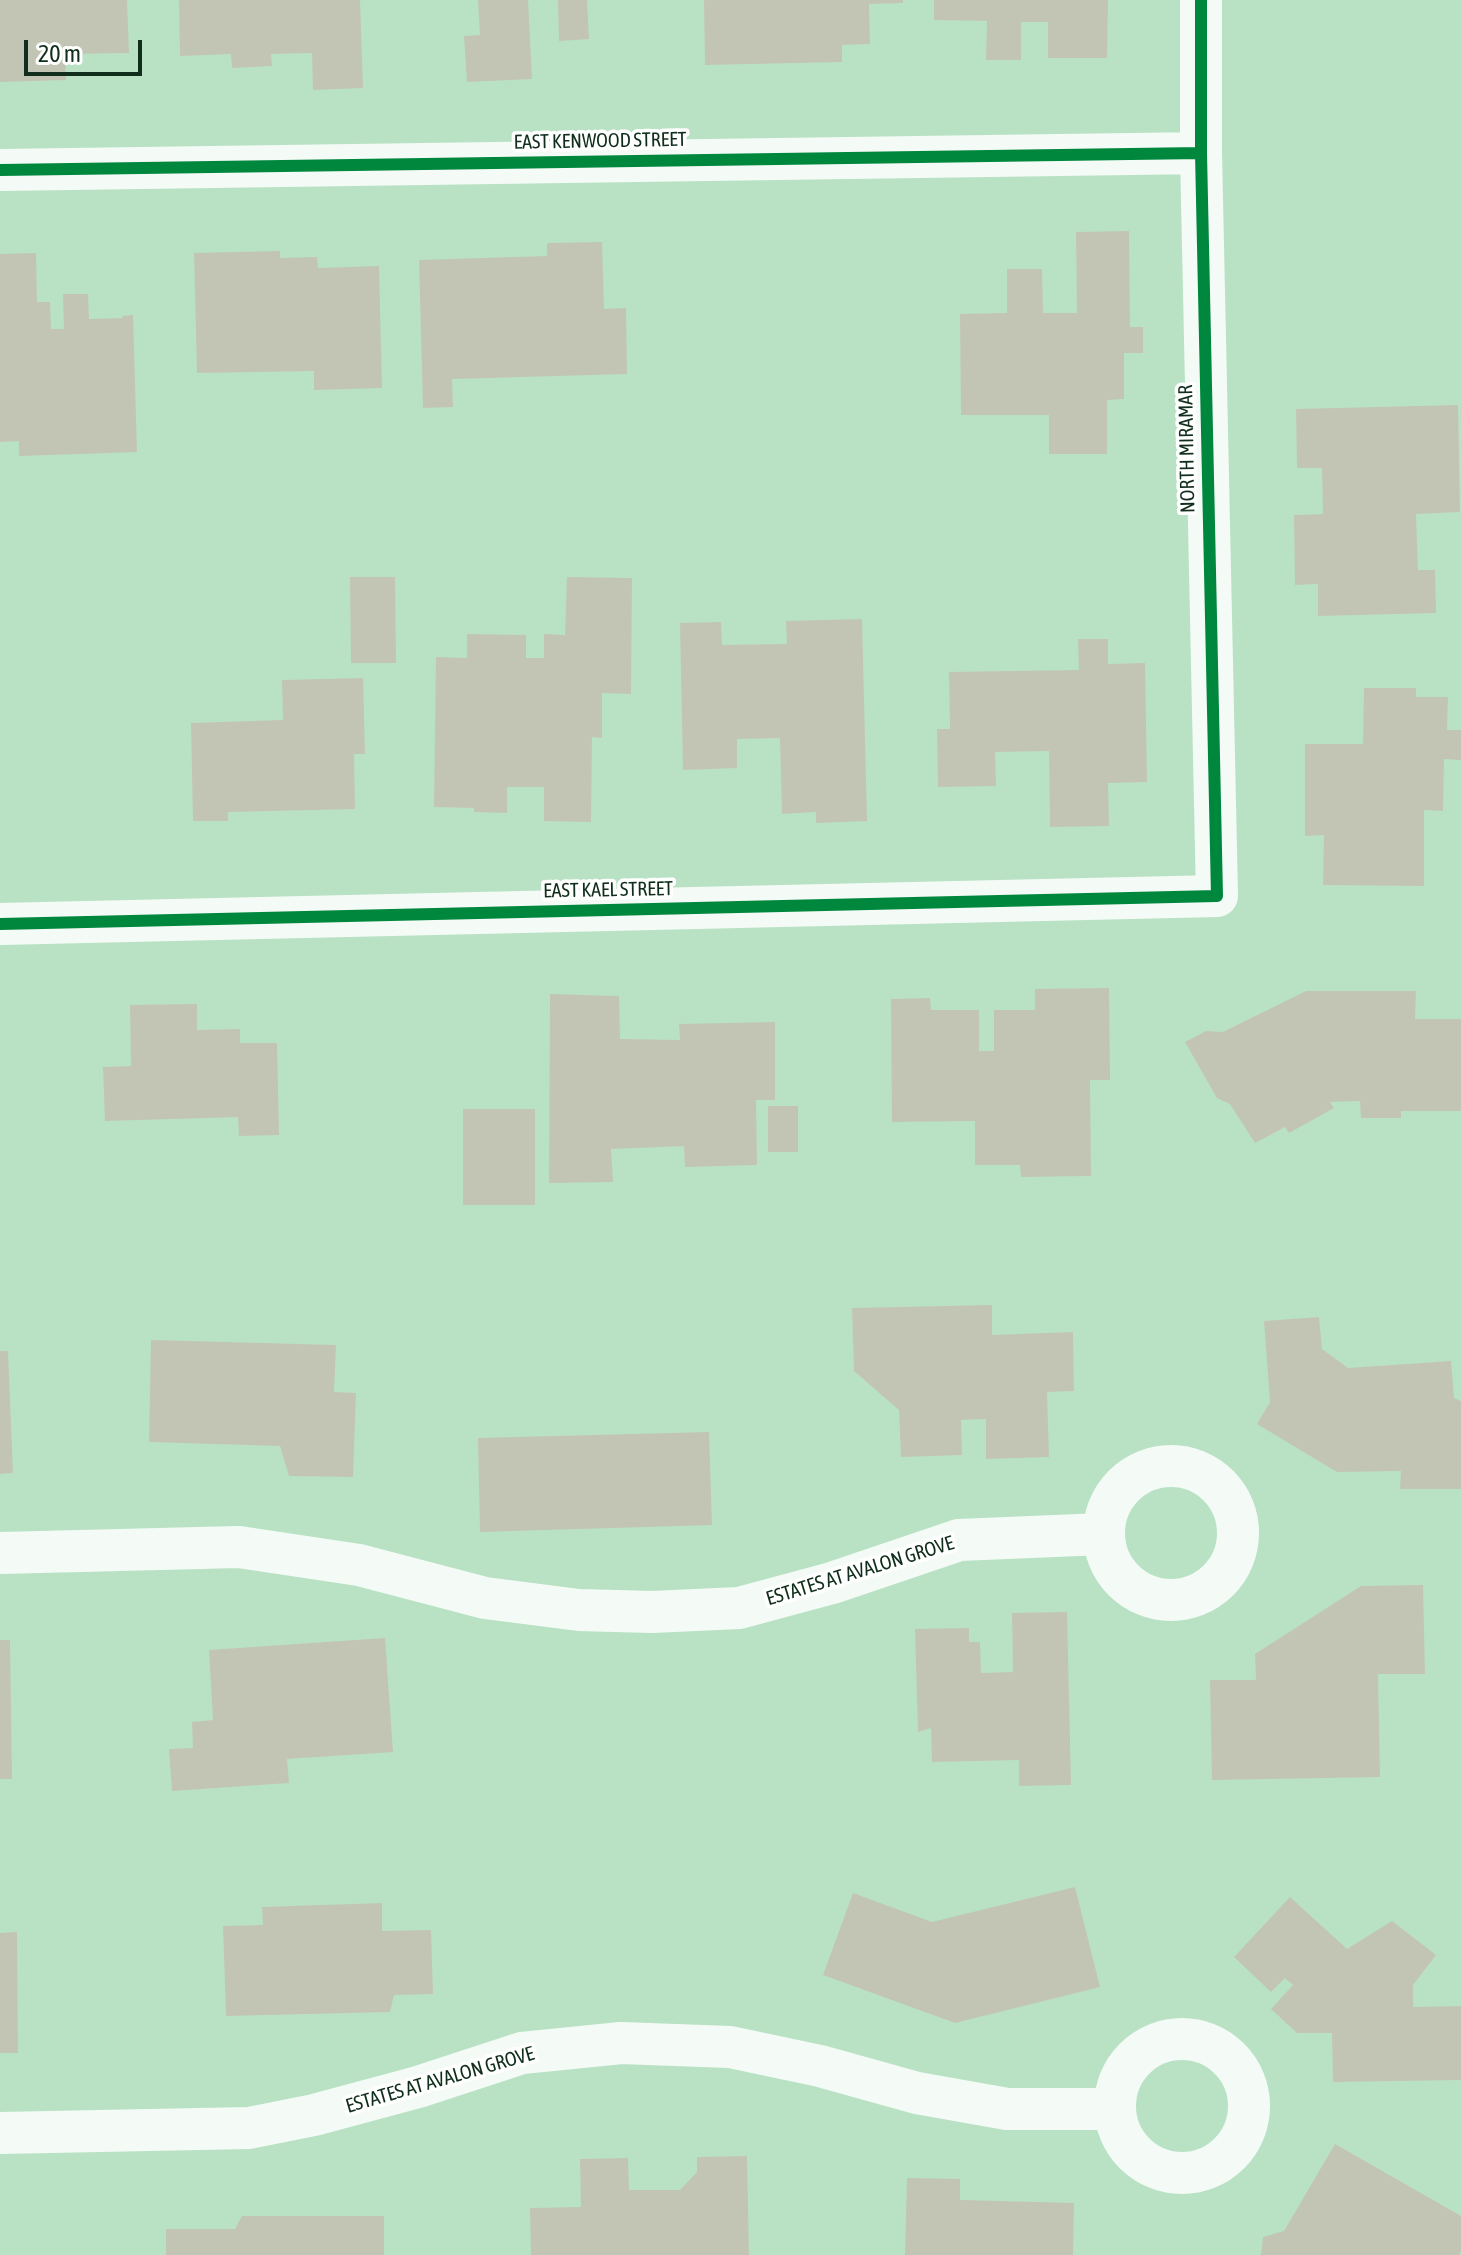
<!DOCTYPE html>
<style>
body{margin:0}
#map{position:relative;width:1461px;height:2255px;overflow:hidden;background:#b9e2c5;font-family:"Asap Condensed",sans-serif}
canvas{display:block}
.scale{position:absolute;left:24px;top:40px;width:118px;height:36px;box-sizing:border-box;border:4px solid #102e1b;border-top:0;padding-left:10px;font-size:24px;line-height:28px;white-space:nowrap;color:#102e1b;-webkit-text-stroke:6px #fff;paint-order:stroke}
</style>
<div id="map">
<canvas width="1461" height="2255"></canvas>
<div class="scale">20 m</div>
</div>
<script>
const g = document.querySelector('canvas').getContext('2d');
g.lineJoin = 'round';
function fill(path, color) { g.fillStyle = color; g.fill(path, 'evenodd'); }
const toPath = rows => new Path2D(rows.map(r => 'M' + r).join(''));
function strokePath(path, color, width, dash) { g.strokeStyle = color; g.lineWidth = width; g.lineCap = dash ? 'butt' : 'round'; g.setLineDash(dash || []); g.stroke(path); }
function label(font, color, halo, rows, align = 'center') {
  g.font = font + ' "Asap Condensed",sans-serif'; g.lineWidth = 7; g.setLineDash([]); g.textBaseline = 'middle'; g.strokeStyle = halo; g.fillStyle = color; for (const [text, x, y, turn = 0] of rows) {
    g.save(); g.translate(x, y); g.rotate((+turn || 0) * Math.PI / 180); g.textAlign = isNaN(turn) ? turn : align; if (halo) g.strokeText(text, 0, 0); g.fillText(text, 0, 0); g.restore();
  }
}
fill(toPath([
 [0,0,127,0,129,53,65,54,66,80,0,82],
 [179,0,360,0,363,88,313,90,312,53,271,54,272,66,232,68,231,54,180,56],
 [478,0,528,0,532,79,467,82,464,36,480,35],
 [558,0,587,0,589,39,559,41],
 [704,0,903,0,903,3,869,4,870,44,842,45,842,62,705,65],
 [934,0,1108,0,1107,58,1048,58,1048,22,1021,22,1021,60,986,60,987,21,934,20],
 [1129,231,1130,327,1143,327,1143,353,1124,353,1124,399,1107,400,1107,454,1049,454,1049,415,961,415,960,314,1007,313,1007,269,1042,269,1043,313,1077,313,1076,232],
 [602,242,604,309,626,308,627,374,452,379,453,407,423,408,419,260,547,256,547,243],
 [280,251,280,258,317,257,318,268,379,266,382,388,314,390,314,371,197,373,194,253],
 [36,253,37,302,50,302,51,329,64,329,63,294,88,294,89,319,123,318,122,316,133,315,137,452,19,456,19,441,0,442,0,254],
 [1458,405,1460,512,1416,514,1418,570,1435,570,1436,613,1318,616,1318,584,1295,585,1294,515,1323,514,1322,468,1297,468,1296,409],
 [350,577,395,577,396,663,351,663],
 [567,577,632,578,631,694,602,693,602,738,592,737,591,822,544,821,544,787,507,787,507,813,474,812,474,808,434,807,436,657,467,658,467,634,526,635,526,658,544,658,544,634,565,635],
 [862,619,867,821,816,823,816,812,782,814,780,738,737,739,737,768,683,770,680,623,721,622,722,645,787,644,786,621],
 [1078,639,1108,639,1108,664,1145,663,1147,782,1108,783,1109,826,1050,827,1049,751,995,752,996,786,938,787,937,729,950,729,949,672,1079,670],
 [363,678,365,754,354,754,355,809,228,812,228,821,193,821,191,723,283,720,282,680],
 [1364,688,1416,688,1416,697,1448,697,1447,730,1461,730,1461,760,1444,759,1443,811,1424,810,1424,886,1323,885,1324,835,1305,836,1305,744,1363,744],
 [1109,988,1110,1080,1090,1080,1091,1176,1021,1177,1020,1165,975,1165,975,1121,892,1122,891,999,930,998,931,1010,979,1010,979,1051,994,1051,994,1010,1035,1010,1035,989],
 [1306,991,1416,991,1415,1019,1461,1019,1461,1111,1401,1111,1401,1118,1361,1118,1360,1101,1330,1102,1334,1108,1289,1133,1285,1127,1255,1143,1230,1104,1217,1098,1185,1042,1206,1031,1223,1032],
 [550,994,619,996,620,1039,680,1040,679,1024,775,1022,775,1100,756,1100,757,1165,685,1167,684,1146,611,1149,613,1182,549,1183],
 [197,1004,197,1030,240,1029,240,1043,277,1043,279,1135,239,1136,238,1117,105,1121,103,1067,131,1066,130,1005],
 [768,1106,798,1106,798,1152,768,1152],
 [463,1109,535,1109,535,1205,463,1205],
 [992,1305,992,1335,1073,1332,1074,1391,1047,1392,1049,1457,986,1459,986,1419,961,1420,962,1455,901,1457,899,1410,854,1371,852,1308],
 [1319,1317,1322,1349,1348,1368,1451,1361,1454,1398,1461,1401,1461,1489,1400,1489,1401,1471,1337,1472,1257,1424,1270,1402,1264,1321],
 [151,1340,336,1345,334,1392,356,1393,353,1477,289,1476,280,1446,149,1442],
 [0,1351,8,1351,13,1473,0,1474],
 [709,1432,712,1525,480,1532,478,1438],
 [1423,1585,1425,1674,1378,1674,1380,1777,1212,1780,1210,1680,1256,1680,1255,1654,1361,1586],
 [1067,1612,1071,1785,1019,1786,1019,1760,932,1762,931,1728,918,1732,915,1629,969,1628,969,1642,980,1642,981,1673,1013,1672,1012,1613],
 [385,1638,393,1752,287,1759,289,1783,172,1791,169,1749,193,1748,192,1722,213,1720,209,1650],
 [0,1640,10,1640,12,1779,0,1779],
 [1075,1887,1100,1987,955,2023,823,1975,853,1893,932,1922],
 [1290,1897,1347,1949,1392,1921,1436,1955,1413,1985,1413,2007,1461,2006,1461,2080,1333,2082,1332,2033,1297,2033,1271,2009,1293,1985,1285,1978,1271,1992,1234,1957],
 [382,1903,382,1931,431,1930,433,1994,394,1995,390,2012,226,2016,223,1926,263,1925,262,1907],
 [17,1932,18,2053,0,2053,0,1933],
 [1335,2144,1461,2216,1461,2251,1459,2255,1261,2255,1263,2237,1284,2231],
 [747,2156,749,2255,531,2255,530,2208,581,2207,580,2159,628,2158,629,2190,680,2190,697,2172,697,2157],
 [907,2178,960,2179,960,2200,1074,2203,1073,2255,905,2255],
 [242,2216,384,2216,384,2255,166,2255,166,2229,235,2229]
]), '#c3c5b4');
strokePath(toPath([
 [0,170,1201,153],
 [0,924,1217,896,1201,153,1201,0],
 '1104 1533a67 67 0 1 1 134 0a67 67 0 1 1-134 0Z',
 [0,1553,239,1547,359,1565,485,1598,579,1610,652,1612,739,1608,832,1583,959,1540,1103,1534],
 '1115 2106a67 67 0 1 1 134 0a67 67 0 1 1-134 0Z',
 [0,2133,249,2128,314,2115,418,2087,522,2053,621,2043,730,2047,820,2066,917,2093,1007,2109,1115,2109]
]), '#f4fbf6', 42);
strokePath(toPath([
 [0,170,1201,153],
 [0,924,1217,896,1201,153,1201,0]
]), '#00873e', 12);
label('20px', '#102e1b', '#fff', [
 ["EAST KENWOOD STREET",600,141,-1],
 ["NORTH MIRAMAR",1187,449,-91],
 ["EAST KAEL STREET",608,890,-1],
 ["ESTATES AT AVALON GROVE",860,1571,-17],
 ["ESTATES AT AVALON GROVE",440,2080,-16]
]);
</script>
